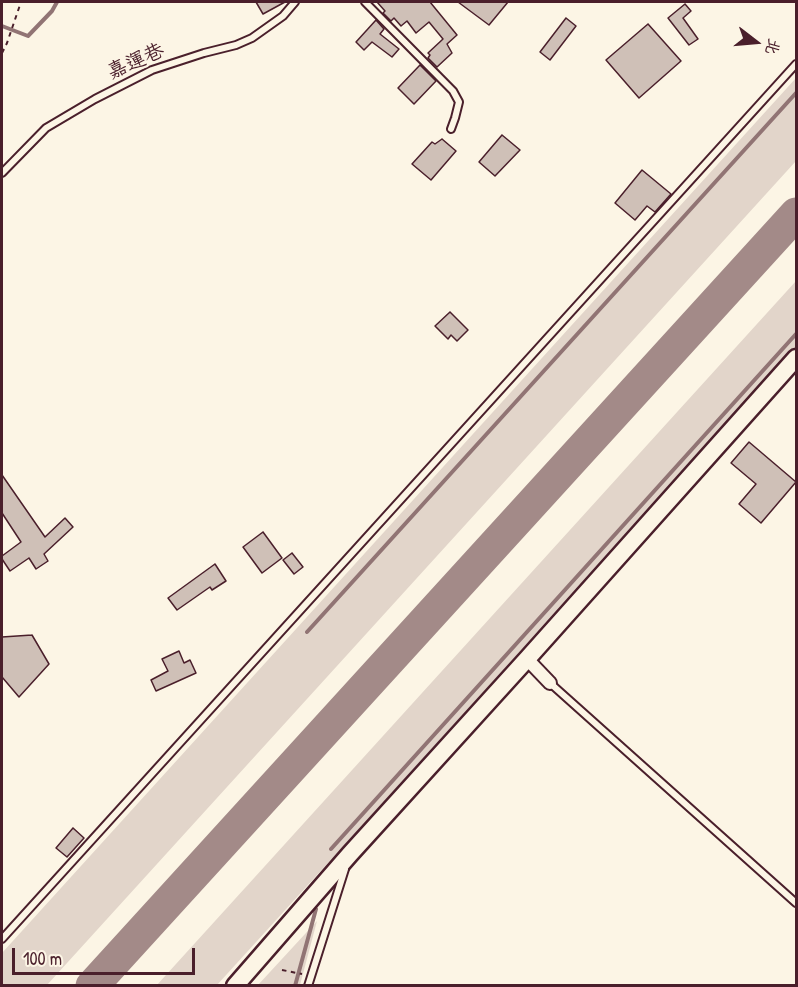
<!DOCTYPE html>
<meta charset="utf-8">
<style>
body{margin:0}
#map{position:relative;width:798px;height:987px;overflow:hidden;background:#fcf5e5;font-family:"Patrick Hand","LXGW WenKai TC",sans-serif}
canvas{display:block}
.frame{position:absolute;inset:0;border:3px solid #4a1f2b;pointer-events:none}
.north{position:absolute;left:726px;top:12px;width:60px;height:60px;-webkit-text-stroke:4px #fcf5e5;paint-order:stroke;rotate:106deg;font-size:16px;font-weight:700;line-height:24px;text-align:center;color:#4a1f2b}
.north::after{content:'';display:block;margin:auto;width:21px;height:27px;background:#4a1f2b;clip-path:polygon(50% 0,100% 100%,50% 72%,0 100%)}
.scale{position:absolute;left:12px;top:948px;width:183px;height:27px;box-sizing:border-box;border:3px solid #4a1f2b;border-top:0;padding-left:8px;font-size:18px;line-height:21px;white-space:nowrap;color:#4a1f2b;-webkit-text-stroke:4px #fcf5e5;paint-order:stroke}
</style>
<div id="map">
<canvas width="798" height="987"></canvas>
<div class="frame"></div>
<div class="north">北</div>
<div class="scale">100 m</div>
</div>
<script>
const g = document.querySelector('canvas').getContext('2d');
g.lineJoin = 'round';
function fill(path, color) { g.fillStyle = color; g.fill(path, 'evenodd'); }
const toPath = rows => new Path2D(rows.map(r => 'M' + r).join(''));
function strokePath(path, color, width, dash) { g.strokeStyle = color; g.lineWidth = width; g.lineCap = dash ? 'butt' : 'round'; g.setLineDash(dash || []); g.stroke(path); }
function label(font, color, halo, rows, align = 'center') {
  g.font = font + ' "Patrick Hand","LXGW WenKai TC",sans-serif'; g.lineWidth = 4.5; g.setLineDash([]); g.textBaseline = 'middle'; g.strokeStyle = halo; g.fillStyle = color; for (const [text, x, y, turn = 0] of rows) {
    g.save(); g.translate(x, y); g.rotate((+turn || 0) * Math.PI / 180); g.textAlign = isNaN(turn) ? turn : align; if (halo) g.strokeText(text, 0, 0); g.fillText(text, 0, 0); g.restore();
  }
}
fill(toPath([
 [796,78,796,161,47,985,2,985,2,953],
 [796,281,796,348,217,985,156,986],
 [317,921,300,985,258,985]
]), '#e2d5ca');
strokePath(toPath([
 [2,26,28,36,52,11,57,2],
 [307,632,796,93],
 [331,849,796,334],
 [295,986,316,909]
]), '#917474', 4);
strokePath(toPath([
 [92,986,796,214]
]), '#a38a88', 33);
const building = toPath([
 [256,2,285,2,263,14,256,2],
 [377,2,430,2,457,35,447,44,452,53,437,67,428,58,430,55,428,53,443,39,429,22,416,33,407,21,401,26,394,18,391,21,383,13,385,11,377,2],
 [458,2,508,2,489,25,458,2],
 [685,4,691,11,683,18,698,39,689,45,668,18,685,4],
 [566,18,576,26,550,60,540,52,566,18],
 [376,20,384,29,380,34,399,49,392,57,372,42,364,50,356,42,376,20],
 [648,24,681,61,639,98,606,60,648,24],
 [420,65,436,81,414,104,398,88,420,65],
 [502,135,520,150,495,176,479,162,502,135],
 [442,139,456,151,431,180,412,164,432,142,435,144,442,139],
 [642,170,671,194,655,212,647,206,635,220,615,203,642,170],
 [450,312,468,330,457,341,451,335,448,339,435,326,450,312],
 [749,442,796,482,761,523,739,504,756,484,731,463,749,442],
 [2,475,45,537,65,518,73,527,44,554,48,561,36,569,29,558,10,571,2,559,2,556,21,542,2,513,2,475],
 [263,532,282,558,262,573,243,547,263,532],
 [292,553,303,567,294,574,283,560,292,553],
 [215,564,226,581,212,590,210,587,177,610,168,598,215,564],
 [32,635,49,664,19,697,2,677,2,637,32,635],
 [179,651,184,663,190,660,196,673,156,691,151,680,168,671,162,659,179,651],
 [73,828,84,838,67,857,56,848,73,828]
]);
fill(building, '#cfc0b7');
strokePath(building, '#4a1f2b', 1.5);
const lane = toPath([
 [365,2,453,91,459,102,455,118,451,129],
 [2,173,46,128,95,99,152,70,204,53,236,45,252,38,283,16,295,2],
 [550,683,796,903],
 [2,939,796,64],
 [308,986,345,869]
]);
const street = toPath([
 [527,659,550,683]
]);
const secondary = toPath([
 [235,986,350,854,527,659,796,358]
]);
strokePath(lane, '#4a1f2b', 10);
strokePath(street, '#4a1f2b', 16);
strokePath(secondary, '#4a1f2b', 21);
strokePath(toPath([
 [2,53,7,43,21,2],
 [282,970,302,974]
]), '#4a1f2b', 2, [4.5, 4.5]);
strokePath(lane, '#fcf5e5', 6);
strokePath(street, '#fcf5e5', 12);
strokePath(secondary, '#fcf5e5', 16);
label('20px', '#4a1f2b', '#fcf5e5', [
 ["嘉運巷",136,62,-24]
]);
</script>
